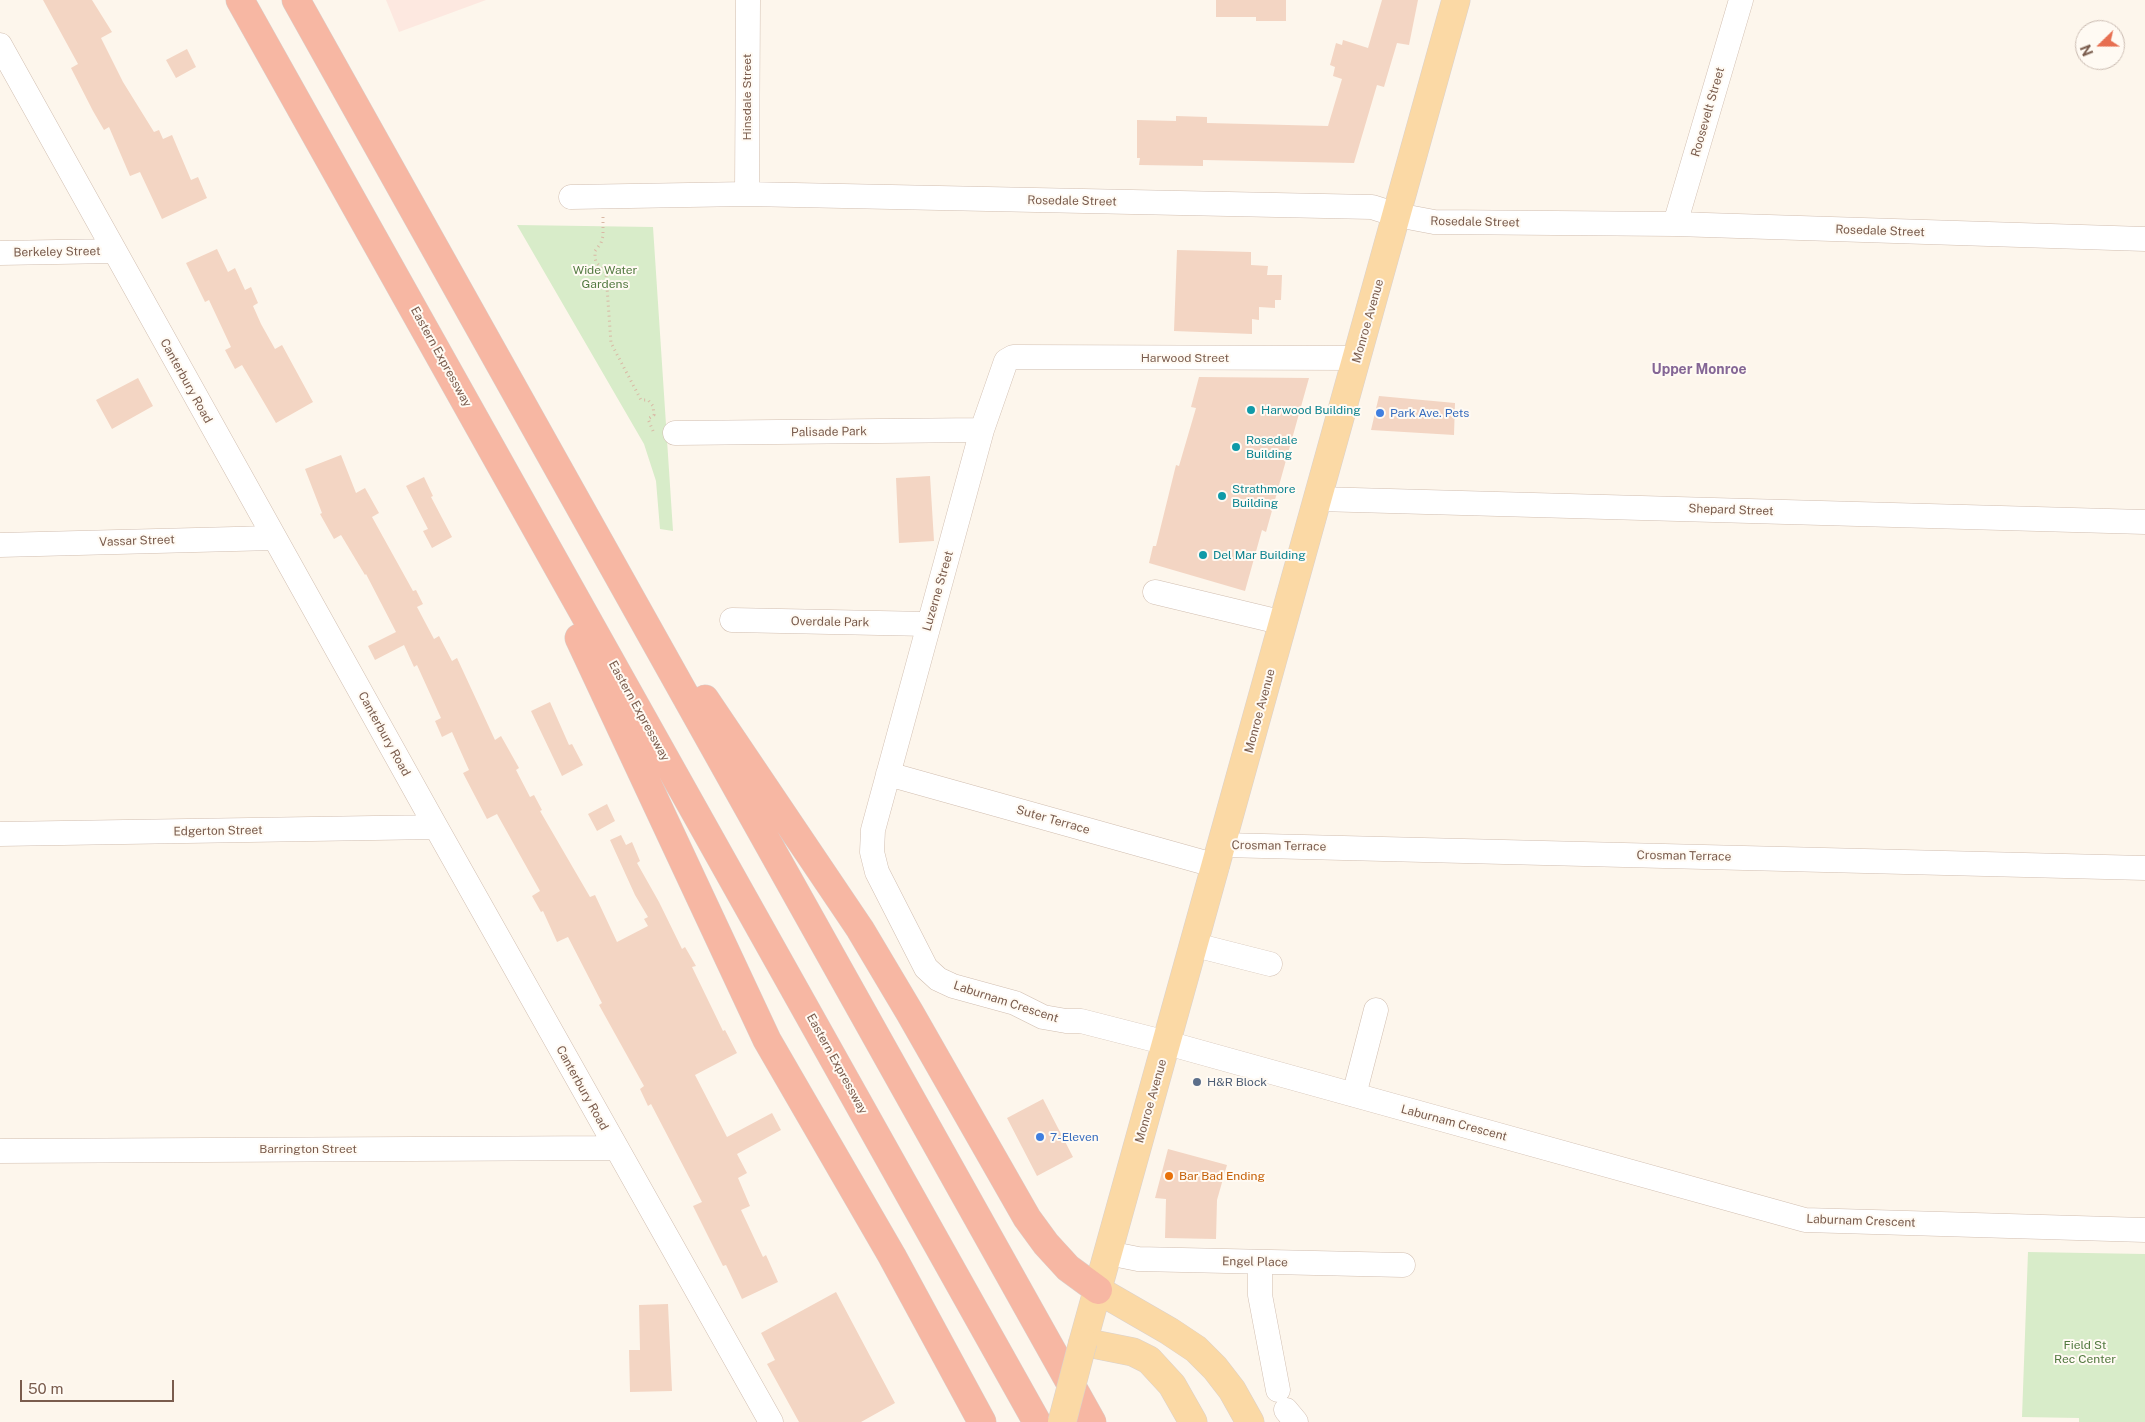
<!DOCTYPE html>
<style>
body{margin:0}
#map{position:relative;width:2145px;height:1422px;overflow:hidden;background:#fdf6ec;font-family:"Public Sans",sans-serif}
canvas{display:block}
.north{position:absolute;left:2075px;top:20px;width:50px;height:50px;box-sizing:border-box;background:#fffaf3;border:1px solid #cabbb1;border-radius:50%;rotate:248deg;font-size:14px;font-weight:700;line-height:20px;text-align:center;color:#7a5c4d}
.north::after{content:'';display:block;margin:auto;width:18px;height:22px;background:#e76f51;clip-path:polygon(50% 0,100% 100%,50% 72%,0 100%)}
.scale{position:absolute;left:20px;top:1380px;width:154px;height:22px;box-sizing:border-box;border:2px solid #7a5c4d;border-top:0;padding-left:6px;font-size:15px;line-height:18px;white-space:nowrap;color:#7a5c4d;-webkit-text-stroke:4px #fffaf3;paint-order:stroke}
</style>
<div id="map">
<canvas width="2145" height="1422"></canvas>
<div class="north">N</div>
<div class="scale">50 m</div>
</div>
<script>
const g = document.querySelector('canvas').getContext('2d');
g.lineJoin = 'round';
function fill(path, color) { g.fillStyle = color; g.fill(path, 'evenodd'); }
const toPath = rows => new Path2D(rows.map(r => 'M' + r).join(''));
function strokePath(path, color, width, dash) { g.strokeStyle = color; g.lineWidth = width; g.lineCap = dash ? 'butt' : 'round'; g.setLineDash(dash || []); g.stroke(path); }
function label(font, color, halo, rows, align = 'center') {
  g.font = font + ' "Public Sans",sans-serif'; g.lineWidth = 4; g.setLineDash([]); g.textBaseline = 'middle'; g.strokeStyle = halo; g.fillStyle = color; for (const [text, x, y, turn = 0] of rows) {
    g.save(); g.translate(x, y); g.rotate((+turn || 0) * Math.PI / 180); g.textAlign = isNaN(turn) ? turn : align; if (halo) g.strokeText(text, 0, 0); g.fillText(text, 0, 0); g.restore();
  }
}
fill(toPath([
 [386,0,486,0,399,32]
]), '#fde8e0');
fill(toPath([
 [517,225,653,227,673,531,660,529,656,481,644,444],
 [2028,1252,2145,1254,2145,1422,2079,1422,2079,1418,2022,1417]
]), '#d8ecc9');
fill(toPath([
 [43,0,92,0,112,32,101,38,123,82,154,132,159,130,163,139,172,135,191,180,198,177,207,198,162,219,140,172,130,176,109,127,104,130,93,111,71,68,78,64],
 [1216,0,1286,0,1286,21,1256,21,1256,17,1216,17],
 [1382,0,1418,0,1409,45,1397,43,1384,87,1377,85,1354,163,1203,160,1203,166,1139,165,1140,158,1137,158,1137,120,1176,121,1176,116,1207,117,1207,123,1328,126,1342,79,1333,76,1335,67,1330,65,1336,43,1342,45,1343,40,1368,48],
 [187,49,196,67,176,78,166,60],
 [217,249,228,272,235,268,245,290,251,287,258,303,253,306,261,324,275,349,282,345,313,402,276,423,242,365,235,369,225,350,231,347,209,300,205,302,186,263],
 [1177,250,1251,252,1251,265,1268,266,1267,275,1282,275,1281,300,1275,300,1275,308,1259,307,1259,320,1252,319,1252,334,1174,331],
 [1199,377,1309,378,1266,532,1262,530,1245,591,1149,563,1153,546,1156,546,1176,465,1179,466,1196,408,1191,407],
 [138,378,153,406,112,429,96,400],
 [1379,396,1455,403,1454,435,1371,430],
 [341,455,356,493,365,488,379,513,372,517,413,591,416,590,423,604,417,607,434,639,439,636,452,661,457,658,495,740,501,736,519,768,516,770,530,797,534,795,542,810,540,811,590,897,595,895,617,942,648,926,644,919,648,917,635,895,610,840,621,835,626,845,632,842,640,861,637,863,659,902,682,949,685,947,696,966,692,967,723,1031,725,1030,737,1053,695,1075,727,1137,772,1113,781,1130,737,1154,747,1173,738,1178,750,1206,741,1210,763,1257,766,1255,778,1282,742,1299,726,1265,723,1266,693,1206,702,1202,651,1104,648,1106,640,1089,644,1086,599,1005,602,1003,568,937,557,942,543,911,541,912,532,896,540,891,497,814,487,819,463,773,469,770,452,732,442,737,435,721,441,718,417,665,414,667,404,645,375,660,368,646,396,632,366,574,365,575,341,535,334,539,320,514,322,513,305,469],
 [930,476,934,541,899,543,896,478],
 [424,477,433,496,431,497,452,537,432,548,423,531,428,529,406,486],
 [550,702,569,745,572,744,583,765,562,776,531,711],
 [607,804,615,821,597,831,588,814],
 [1043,1099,1073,1157,1037,1176,1007,1118],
 [1168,1149,1227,1165,1217,1200,1216,1239,1165,1238,1166,1199,1155,1198],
 [836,1292,895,1403,861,1422,799,1422,767,1364,775,1360,761,1333],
 [668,1304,672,1391,630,1392,629,1350,640,1350,639,1305]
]), '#f3d5c3');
const minor = toPath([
 [0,45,436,827,771,1422],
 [747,194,748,0],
 [571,197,747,194,1372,207,1397,215,1434,222,1675,224,2145,239],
 [1675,224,1741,0],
 [0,253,114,251],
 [1357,358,1013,357,1006,361,982,430,873,830,872,852,877,872,926,968,938,979,953,986,1015,1003,1043,1017,1066,1021,1081,1021,1167,1043,1805,1220,2145,1230],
 [675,433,982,430],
 [1318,499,2145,522],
 [0,545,274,538],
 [1155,592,1284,623],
 [732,620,928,624],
 [888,774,1217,866],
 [0,834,436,827],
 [1223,845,2145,868],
 [1195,945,1270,964],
 [1354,1095,1376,1010],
 [0,1151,616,1148],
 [1108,1253,1138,1259,1403,1265],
 [1260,1262,1260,1295,1278,1390],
 [1286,1410,1296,1422]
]);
const major = toPath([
 [1098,1290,1169,1331,1196,1349,1215,1368,1232,1390,1250,1422],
 [1193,1422,1172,1385,1149,1360,1133,1352,1083,1342,1456,0]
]);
const highway = toPath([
 [240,0,1037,1422],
 [296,0,1092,1422],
 [579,638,767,1040,892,1256,982,1422],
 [705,699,860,929,910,1013,1027,1218,1046,1244,1068,1268,1098,1290]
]);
strokePath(minor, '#d1beb0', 25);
strokePath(major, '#dad1cd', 29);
strokePath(highway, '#dad1cd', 29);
strokePath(toPath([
 [603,217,603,236,601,243,595,251,595,258,596,262,606,273,611,343,641,400,648,400,653,406,654,415,648,419,653,431]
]), '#d9b8a5', 3, [1, 4]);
strokePath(minor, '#fff', 24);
strokePath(major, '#fbd9a5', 28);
strokePath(highway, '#f7b7a3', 28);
const majorBridge = toPath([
 [1062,1422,1083,1342]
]);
strokePath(majorBridge, '#dad1cd', 29, []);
strokePath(majorBridge, '#fbd9a5', 28);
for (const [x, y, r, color] of [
 [1251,410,5,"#0f9aa8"],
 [1380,413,5,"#3f7fe0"],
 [1236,447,5,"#0f9aa8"],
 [1222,496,5,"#0f9aa8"],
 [1203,555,5,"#0f9aa8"],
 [1197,1082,5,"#5c6f8a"],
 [1040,1137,5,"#3f7fe0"],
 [1169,1176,5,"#e8710a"]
]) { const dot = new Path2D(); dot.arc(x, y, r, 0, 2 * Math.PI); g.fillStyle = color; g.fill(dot); strokePath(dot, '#fffaf3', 2); }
label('12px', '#7a5c4d', '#fffaf3', [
 ["Hinsdale Street",747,97,-90],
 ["Roosevelt Street",1708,112,-74],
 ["Rosedale Street",1072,201,1],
 ["Rosedale Street",1475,222,1],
 ["Rosedale Street",1880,231,2],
 ["Berkeley Street",57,252,-1],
 ["Monroe Avenue",1368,321,-74],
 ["Eastern Expressway",441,357,61],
 ["Harwood Street",1185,358],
 ["Canterbury Road",186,381,61],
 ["Palisade Park",829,432,-1],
 ["Shepard Street",1731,510,2],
 ["Vassar Street",137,541,-2],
 ["Luzerne Street",938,591,-74],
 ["Overdale Park",830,622,1],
 ["Eastern Expressway",639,711,61],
 ["Monroe Avenue",1260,711,-75],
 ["Canterbury Road",384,734,61],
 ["Suter Terrace",1053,820,16],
 ["Edgerton Street",218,831,-1],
 ["Crosman Terrace",1279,846,1],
 ["Crosman Terrace",1684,856,1],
 ["Laburnam Crescent",1006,1002,18],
 ["Eastern Expressway",837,1064,61],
 ["Canterbury Road",582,1088,61],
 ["Monroe Avenue",1151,1101,-74],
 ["Laburnam Crescent",1454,1123,15],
 ["Barrington Street",308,1149],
 ["Laburnam Crescent",1861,1221,2],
 ["Engel Place",1255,1262,1]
]);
label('12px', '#537a41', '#fffaf3', [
 ["Wide Water",605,270],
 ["Gardens",605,284],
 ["Field St",2085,1345],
 ["Rec Center",2085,1359]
]);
label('12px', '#0d838f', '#fffaf3', [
 ["Harwood Building",1261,410],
 ["Rosedale",1246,440],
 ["Building",1246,454],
 ["Strathmore",1232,489],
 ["Building",1232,503],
 ["Del Mar Building",1213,555]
], 'left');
label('12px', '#366cbe', '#fffaf3', [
 ["Park Ave. Pets",1390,413],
 ["7-Eleven",1050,1137]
], 'left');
label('12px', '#4e5e75', '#fffaf3', [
 ["H&R Block",1207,1082]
], 'left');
label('12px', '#c56008', '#fffaf3', [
 ["Bar Bad Ending",1179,1176]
], 'left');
label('bold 14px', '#846695', '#fffaf3', [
 ["Upper Monroe",1699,370]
]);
</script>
